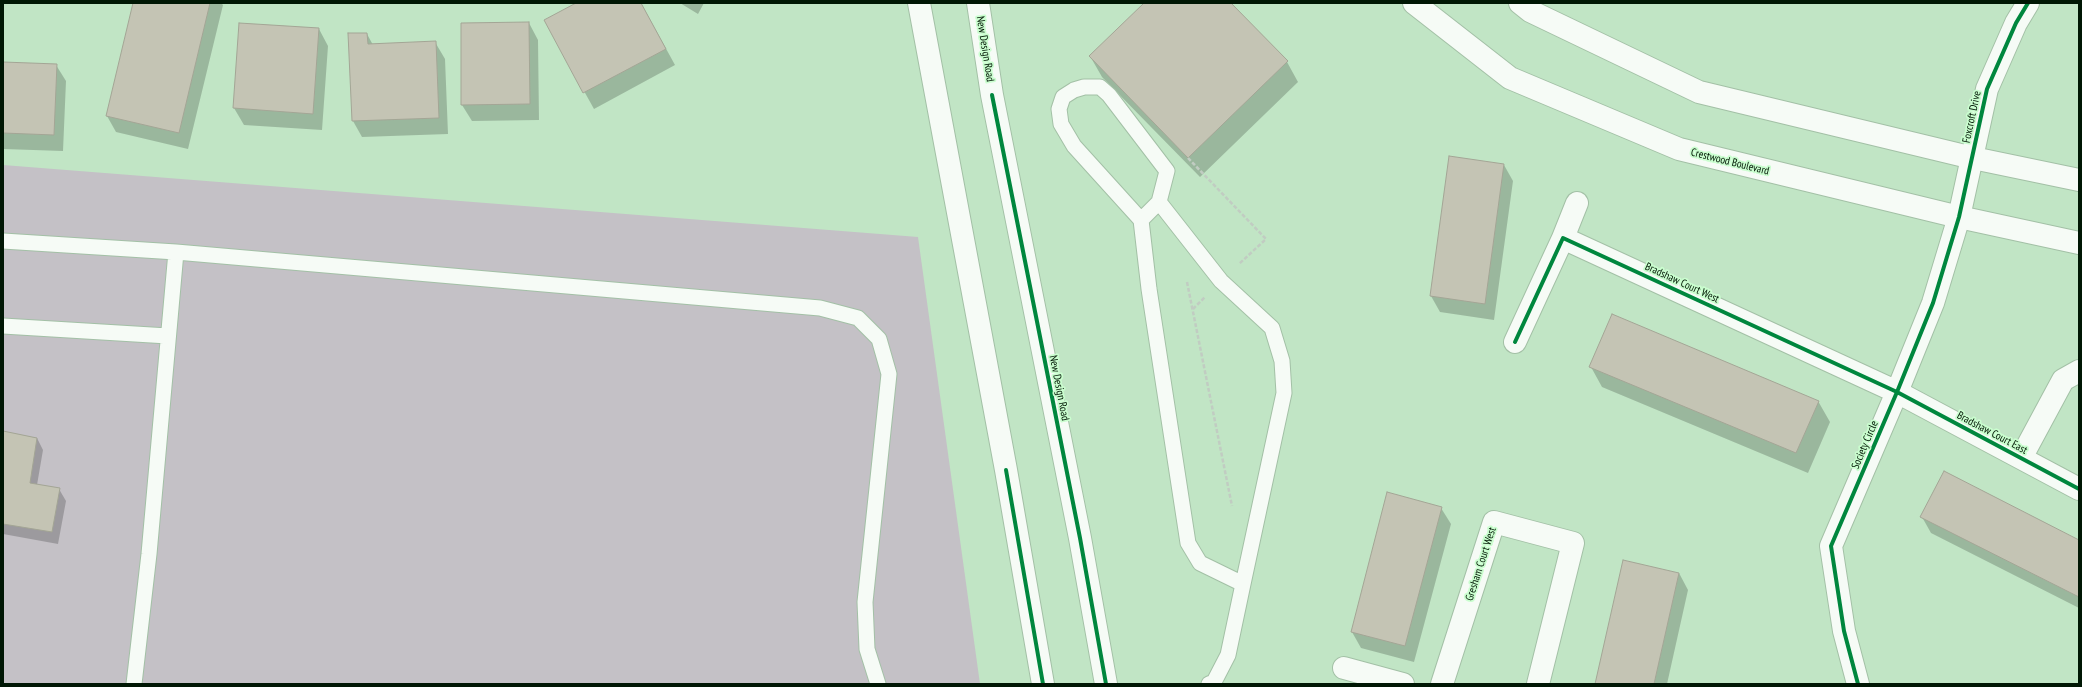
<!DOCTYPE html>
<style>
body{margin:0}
#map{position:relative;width:2082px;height:687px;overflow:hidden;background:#c1e5c5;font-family:"PT Sans Narrow",sans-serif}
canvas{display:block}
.frame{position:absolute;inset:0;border:4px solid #001704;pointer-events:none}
</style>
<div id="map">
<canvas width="2082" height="687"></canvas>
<div class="frame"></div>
</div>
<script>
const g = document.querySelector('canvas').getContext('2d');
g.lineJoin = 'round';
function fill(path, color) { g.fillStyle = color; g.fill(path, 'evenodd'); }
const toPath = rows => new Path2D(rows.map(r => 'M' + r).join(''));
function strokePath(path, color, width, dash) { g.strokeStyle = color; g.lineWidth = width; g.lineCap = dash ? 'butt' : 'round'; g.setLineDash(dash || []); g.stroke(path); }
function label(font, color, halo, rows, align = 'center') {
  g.font = font + ' "PT Sans Narrow",sans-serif'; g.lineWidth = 3.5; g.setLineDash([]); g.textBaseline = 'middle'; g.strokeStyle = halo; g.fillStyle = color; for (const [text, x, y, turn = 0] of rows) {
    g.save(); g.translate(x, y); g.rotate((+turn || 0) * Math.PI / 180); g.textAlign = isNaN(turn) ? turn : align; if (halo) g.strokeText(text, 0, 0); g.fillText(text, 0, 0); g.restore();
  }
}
fill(toPath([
 [3,165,918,237,980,684,3,684]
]), '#c4c1c6');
fill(toPath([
 [134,3,221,3,223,5,188,149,116,132,107,116],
 [578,3,641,3,675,65,594,109,545,21],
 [680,3,704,3,698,14],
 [1145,3,1229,3,1287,62,1298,82,1200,177,1102,77,1090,56],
 [529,23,538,40,539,120,472,121,462,105],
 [240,24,319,29,328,46,322,130,244,125,234,108],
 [367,34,373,45,435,42,445,59,448,134,362,137,353,121],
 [3,63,56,65,66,81,63,151,3,149],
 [1504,165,1513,181,1494,320,1440,312,1431,296],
 [1591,367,1818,401,1830,422,1808,473,1602,387],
 [3,432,37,438,43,450,37,485,59,489,66,501,58,544,3,534],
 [1441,508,1451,524,1414,662,1361,648,1352,632],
 [1922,517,2079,541,2079,608,1931,533],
 [1679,573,1688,590,1667,684,1596,684]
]), '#0003');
const building = toPath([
 [133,3,210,3,179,133,106,116,133,3],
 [576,3,641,3,666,49,583,93,544,20,576,3],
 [1144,3,1231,3,1288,61,1188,158,1089,56,1144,3],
 [529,22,530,104,461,105,461,23,529,22],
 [239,23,319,28,313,114,233,108,239,23],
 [348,33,367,33,368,44,436,41,439,118,352,121,348,33],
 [3,62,57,64,54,135,3,133,3,62],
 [1449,156,1504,164,1485,304,1430,296,1449,156],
 [1612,314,1819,401,1796,453,1589,367,1612,314],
 [3,431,37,438,30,483,60,488,52,532,3,524,3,431],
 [1944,471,2079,540,2079,597,1920,517,1944,471],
 [1387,492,1442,507,1405,646,1351,632,1387,492],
 [1623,560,1679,573,1654,684,1595,684,1623,560]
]);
fill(building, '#c4c4b4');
strokePath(building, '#a3a595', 1);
const service = toPath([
 [1141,220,1074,146,1061,124,1059,109,1063,97,1074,90,1084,87,1100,87,1109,95,1167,171,1159,202],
 [3,241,176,252],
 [3,326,168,336],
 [134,684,149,554,176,252,820,308,858,318,879,339,889,374,865,602,867,649,878,684],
 [1209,684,1214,682,1228,655,1243,584,1284,393,1282,361,1272,328,1221,281,1159,202,1141,220,1149,289,1188,543,1200,563,1243,584]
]);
const minor = toPath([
 [1563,238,1577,203],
 [1515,342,1563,238,1897,392,2079,489],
 [2021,458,2063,380,2079,371],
 [1344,668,1403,684],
 [1442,684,1494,522,1573,543,1538,684],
 [1858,684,1844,631,1831,546,1897,392,1933,303,1959,217,1987,89,2016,23,2028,3]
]);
const secondary = toPath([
 [919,3,1006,470,1043,684],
 [978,3,992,95,1080,538,1106,684],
 [1414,3,1510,78,1679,149,1959,217,2079,243],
 [1520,3,1530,11,1699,92,1973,158,2079,180]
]);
strokePath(service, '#a3c0a6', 17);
strokePath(minor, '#a3c0a6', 24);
strokePath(secondary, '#a3c0a6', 24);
strokePath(toPath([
 [1188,158,1266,239,1239,264],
 [1187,282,1232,506],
 [1193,309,1205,297]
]), '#c1ccc2', 2.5, [4, 2]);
strokePath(service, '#f6fbf6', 15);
strokePath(minor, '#f6fbf6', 22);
strokePath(secondary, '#f6fbf6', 22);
strokePath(toPath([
 [992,95,1080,538,1106,684],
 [1515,342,1563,238,1897,392,2079,489],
 [1006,470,1043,684],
 [1858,684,1844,631,1831,546,1897,392,1933,303,1959,217,1987,89,2016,23,2028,3]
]), '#00873e', 4);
label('11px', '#001704', '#cafecf', [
 ["New Design Road",985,49,81],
 ["Foxcroft Drive",1972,117,-78],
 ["Crestwood Boulevard",1730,162,14],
 ["Bradshaw Court West",1682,283,25],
 ["New Design Road",1059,388,79],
 ["Bradshaw Court East",1992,433,28],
 ["Society Circle",1865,445,-67],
 ["Gresham Court West",1481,564,-72]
]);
</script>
